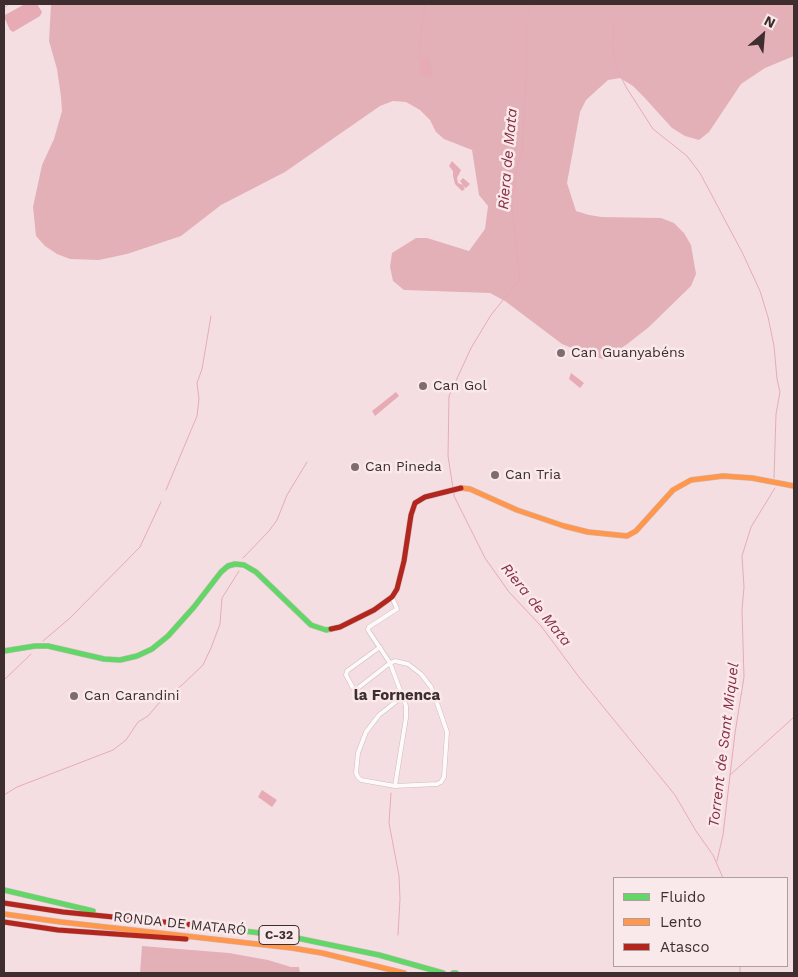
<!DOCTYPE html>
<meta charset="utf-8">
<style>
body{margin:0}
#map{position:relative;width:798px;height:977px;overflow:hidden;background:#f5dee1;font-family:"Work Sans",sans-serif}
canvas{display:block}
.frame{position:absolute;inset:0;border:5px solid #3e2e30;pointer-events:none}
.legend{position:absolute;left:613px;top:877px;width:175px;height:90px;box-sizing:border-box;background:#fae9eb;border:1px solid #af9ea0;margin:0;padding:6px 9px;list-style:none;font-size:15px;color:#3e2e30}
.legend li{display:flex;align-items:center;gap:10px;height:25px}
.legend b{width:25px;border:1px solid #af9ea0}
.north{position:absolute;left:738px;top:10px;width:50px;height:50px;-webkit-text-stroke:4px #fae9eb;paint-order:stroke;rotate:27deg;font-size:14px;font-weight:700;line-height:20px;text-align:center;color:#3e2e30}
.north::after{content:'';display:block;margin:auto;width:18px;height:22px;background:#3e2e30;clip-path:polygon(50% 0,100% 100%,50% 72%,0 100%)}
</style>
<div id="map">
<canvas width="798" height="977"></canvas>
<div class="frame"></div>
<ul class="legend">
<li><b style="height:6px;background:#63d668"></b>Fluido</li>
<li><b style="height:6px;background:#ff974d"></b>Lento</li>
<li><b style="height:6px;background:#b3261e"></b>Atasco</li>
</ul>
<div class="north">N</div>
</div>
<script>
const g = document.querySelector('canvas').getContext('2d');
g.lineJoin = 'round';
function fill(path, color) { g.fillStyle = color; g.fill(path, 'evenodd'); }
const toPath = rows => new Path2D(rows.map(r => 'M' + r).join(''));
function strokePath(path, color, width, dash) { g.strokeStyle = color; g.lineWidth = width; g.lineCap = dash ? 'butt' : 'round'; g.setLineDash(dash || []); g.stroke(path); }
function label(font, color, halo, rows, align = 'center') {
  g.font = font + ' "Work Sans",sans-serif'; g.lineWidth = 5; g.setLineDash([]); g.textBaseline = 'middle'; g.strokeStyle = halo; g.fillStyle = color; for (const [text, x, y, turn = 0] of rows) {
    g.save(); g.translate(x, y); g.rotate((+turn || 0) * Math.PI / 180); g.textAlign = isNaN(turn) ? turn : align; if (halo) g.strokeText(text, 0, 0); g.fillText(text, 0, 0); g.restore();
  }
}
fill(toPath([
 [51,4,794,4,794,56,765,68,741,84,709,132,699,140,685,136,672,128,643,96,633,86,620,78,608,80,586,100,580,112,567,183,576,211,589,215,602,217,661,218,674,223,684,233,691,245,696,274,691,286,649,327,626,345,603,359,589,355,562,344,505,301,490,293,404,290,393,281,390,267,392,253,416,238,427,238,469,251,485,229,488,206,479,195,472,150,444,139,436,132,430,120,420,110,406,102,393,101,380,106,285,172,221,205,181,236,127,254,99,260,70,259,57,254,45,246,36,236,33,207,42,165,54,139,62,111,61,97,57,69,49,41],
 [142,946,229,953,268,960,291,967,299,967,300,973,140,973]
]), '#e3b0b8');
fill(toPath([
 [25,4,37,4,42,12,40,16,13,32,10,30,4,17,5,15],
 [429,57,433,78,419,74,421,59],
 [452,161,461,170,457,178,458,183,463,185,460,181,463,178,470,184,466,188,463,186,465,189,462,191,455,184,453,176,453,171,449,166],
 [571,373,584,383,580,388,569,379],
 [396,392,399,396,375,416,372,411],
 [262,790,277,800,272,807,258,797]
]), '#e6abb4');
strokePath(toPath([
 [4,8,9,4],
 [528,13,531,4],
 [614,23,613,47,617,69,626,87,653,129,687,156,700,173,743,254,760,291,768,317,774,346,777,379,780,392,776,414,774,478],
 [421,59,419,51,425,4],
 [453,488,448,456,449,396,471,348,491,315,520,279,512,210,516,172,522,150,526,81,526,24],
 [166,490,197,416,199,399,197,383,202,369,211,316],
 [454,492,454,496,485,558,509,592,541,626,579,677,675,795,696,831,713,855,723,878],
 [243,558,269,531,277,520,287,495,307,462],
 [43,641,70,618,140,547,161,502],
 [4,680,31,654],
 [730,775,794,717],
 [391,793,389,823,399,876,400,899,398,935],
 [4,795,17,787,113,750,126,740,138,722,148,716,159,703,182,685,203,665,211,648,220,624,222,598,239,571],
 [717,861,723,835,735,733,744,677,742,610,744,587,742,556,751,527,775,488],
 [740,973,740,966]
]), '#e6abb4', 1);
const street = toPath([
 [392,597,397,609,369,627,368,630,390,663,406,706,406,718,395,786],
 [380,647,347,671,346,675,353,688,355,689,358,688,390,663,395,661,408,664,421,674,431,687,436,700,447,732,444,777,441,782,437,784,395,786,361,780,358,777,356,773,358,753,366,732,379,715,402,697]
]);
const fast = toPath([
 [4,651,35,646,48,646,104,659,120,660,137,656,152,649,168,636,194,607,221,572,228,566,235,564,244,565,256,572,311,625,326,630,331,629],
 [4,890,93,911],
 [204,926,292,937,379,955,443,973],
 [453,973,456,973]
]);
const slow = toPath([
 [461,488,470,489,517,510,564,526,588,532,627,536,636,531,673,490,691,480,723,476,752,478,794,486],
 [4,914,61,922,292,948,322,953,404,973]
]);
const jam = toPath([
 [331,629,340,627,374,610,392,597,397,589,404,561,411,515,415,503,425,497,461,488],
 [4,903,63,912,204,926],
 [4,922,58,930,186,939]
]);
strokePath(street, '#cdbbbe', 5);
strokePath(fast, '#cdbbbe', 6);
strokePath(slow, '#cdbbbe', 6);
strokePath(jam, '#cdbbbe', 6);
strokePath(street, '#fefafa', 4);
strokePath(fast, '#63d668', 5);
strokePath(slow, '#ff974d', 5);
strokePath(jam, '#b3261e', 5);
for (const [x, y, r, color] of [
 [561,353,5,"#7e6c6e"],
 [423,386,5,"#7e6c6e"],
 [355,467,5,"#7e6c6e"],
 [495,475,5,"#7e6c6e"],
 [74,696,5,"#7e6c6e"]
]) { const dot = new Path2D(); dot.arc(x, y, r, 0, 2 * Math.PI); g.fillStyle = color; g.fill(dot); strokePath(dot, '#fae9eb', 2); }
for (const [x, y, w] of [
 [279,935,40]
]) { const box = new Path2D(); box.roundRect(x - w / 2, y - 9.5, w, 19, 4); g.fillStyle = '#fae9eb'; g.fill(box); strokePath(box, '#3e2e30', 1); }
label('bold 12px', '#3e2e30', null, [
 ["C-32",279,935]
]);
label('14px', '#3e2e30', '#fae9eb', [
 ["Can Guanyabéns",571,353],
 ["Can Gol",433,386],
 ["Can Pineda",365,467],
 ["Can Tria",505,475],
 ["Can Carandini",84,696]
], 'left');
label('14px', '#3e2e30', '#fae9eb', [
 ["RONDA DE MATARÓ",180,924,6]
]);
label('italic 15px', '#862e42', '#fae9eb', [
 ["Riera de Mata",508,159,-85],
 ["Riera de Mata",536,605,51],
 ["Torrent de Sant Miquel",724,745,-83]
]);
label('bold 15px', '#3e2e30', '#fae9eb', [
 ["la Fornenca",397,696]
]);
</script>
